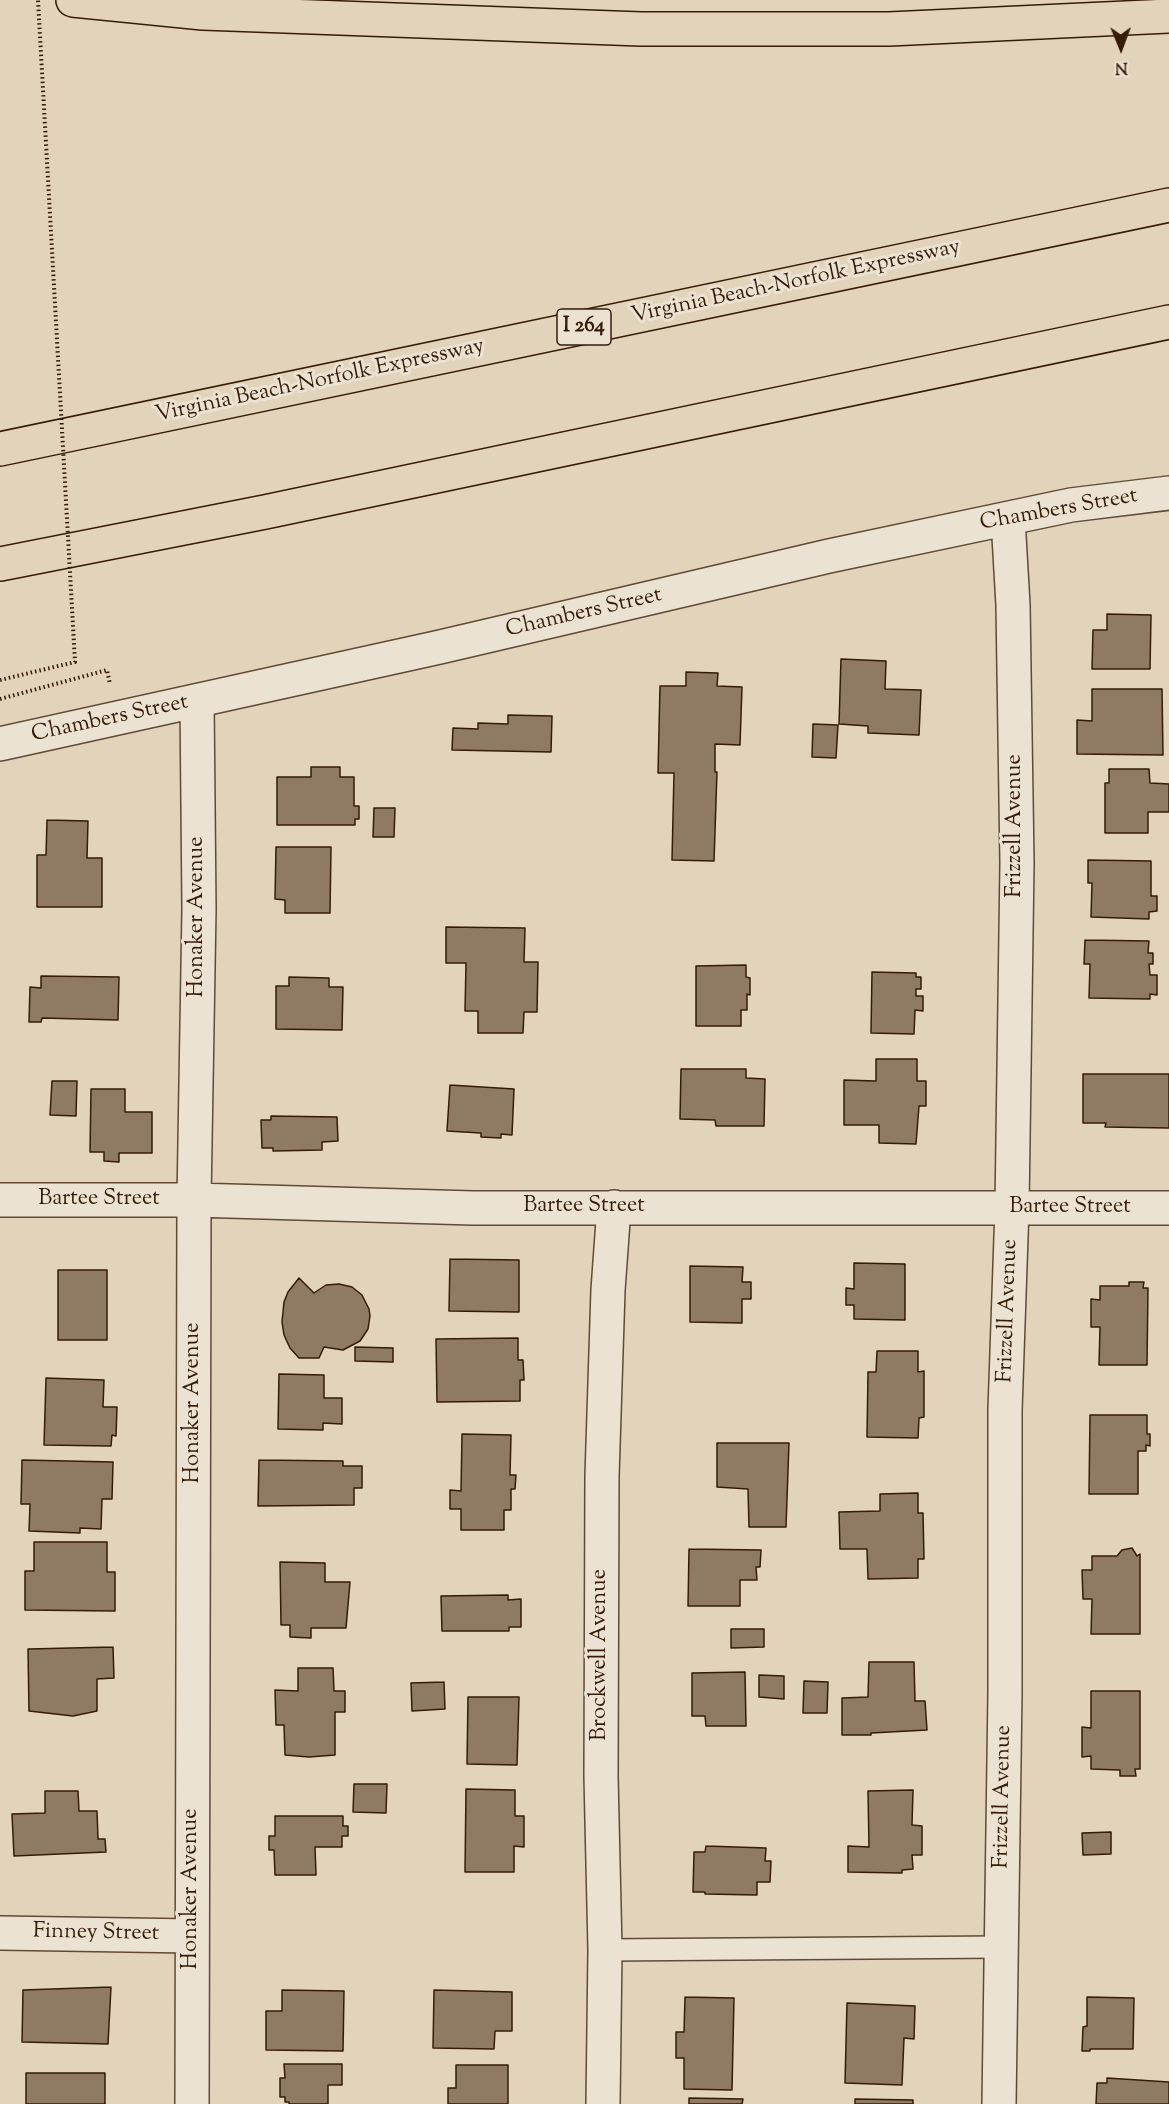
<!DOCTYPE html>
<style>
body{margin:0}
#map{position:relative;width:1169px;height:2104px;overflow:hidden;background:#e2d3bb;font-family:"Sorts Mill Goudy",serif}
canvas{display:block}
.north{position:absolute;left:1091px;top:18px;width:60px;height:60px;-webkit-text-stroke:4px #ece2d3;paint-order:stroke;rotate:179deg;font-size:16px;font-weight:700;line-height:24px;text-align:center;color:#361c06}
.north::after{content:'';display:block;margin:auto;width:21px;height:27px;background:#361c06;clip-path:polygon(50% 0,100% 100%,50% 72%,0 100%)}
</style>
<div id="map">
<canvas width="1169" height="2104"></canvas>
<div class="north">N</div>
</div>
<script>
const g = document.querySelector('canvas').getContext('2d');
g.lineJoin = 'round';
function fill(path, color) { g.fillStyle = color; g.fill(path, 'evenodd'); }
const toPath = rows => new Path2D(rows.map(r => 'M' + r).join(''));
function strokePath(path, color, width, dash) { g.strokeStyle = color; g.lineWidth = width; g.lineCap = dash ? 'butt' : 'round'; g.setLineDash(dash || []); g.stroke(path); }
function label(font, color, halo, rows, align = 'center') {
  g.font = font + ' "Sorts Mill Goudy",serif'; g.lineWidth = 6; g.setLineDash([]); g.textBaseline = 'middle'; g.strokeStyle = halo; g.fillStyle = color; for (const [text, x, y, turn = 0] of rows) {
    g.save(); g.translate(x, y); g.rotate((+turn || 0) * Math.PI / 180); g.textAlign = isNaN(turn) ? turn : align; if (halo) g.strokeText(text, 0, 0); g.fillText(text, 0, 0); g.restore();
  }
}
const building = toPath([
 [1107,614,1151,615,1150,669,1092,669,1093,630,1107,630,1107,614],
 [841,659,886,661,885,689,921,690,919,735,868,733,868,726,839,724,841,659],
 [686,672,718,673,717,686,742,687,740,745,715,744,715,772,717,772,714,861,672,860,674,773,658,773,660,686,686,686,686,672],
 [1092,689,1162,689,1163,755,1077,754,1077,720,1092,721,1092,689],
 [508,715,552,716,551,752,452,750,453,728,478,729,478,723,508,724,508,715],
 [813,724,838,725,836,758,812,757,813,724],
 [311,767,340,767,340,777,354,777,354,806,359,806,359,819,355,819,355,825,277,825,277,777,311,777,311,767],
 [1109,769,1149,769,1150,783,1169,784,1169,812,1148,812,1148,833,1105,833,1105,783,1109,783,1109,769],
 [374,808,395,808,394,837,373,837,374,808],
 [47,820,88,821,87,858,102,858,102,907,37,907,37,855,46,855,47,820],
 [276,847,331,847,330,913,285,913,285,900,275,899,276,847],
 [1088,860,1151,861,1151,896,1157,896,1157,911,1149,912,1149,919,1091,917,1092,883,1088,883,1088,860],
 [446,927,525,928,524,962,538,962,537,1012,524,1012,523,1033,478,1033,478,1011,465,1011,466,963,446,963,446,927],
 [1085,940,1149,941,1148,953,1153,953,1153,964,1149,964,1150,975,1157,975,1157,995,1150,994,1150,999,1089,998,1090,964,1084,964,1085,940],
 [746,965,746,977,750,978,750,995,747,994,747,1010,741,1010,741,1026,696,1026,696,966,746,965],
 [872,972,916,973,916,977,921,977,921,989,916,989,916,996,923,996,923,1011,915,1010,914,1034,871,1033,872,972],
 [41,976,119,977,118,1020,42,1018,41,1022,29,1022,30,987,41,988,41,976],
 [289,977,329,978,329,987,343,987,342,1030,276,1029,276,986,289,986,289,977],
 [876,1059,917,1059,917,1081,926,1081,926,1106,919,1106,916,1144,879,1143,879,1125,844,1125,844,1080,876,1081,876,1059],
 [681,1069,746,1069,746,1078,765,1079,764,1126,716,1126,715,1120,680,1119,681,1069],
 [1083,1074,1169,1074,1169,1128,1105,1127,1106,1123,1083,1123,1083,1074],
 [52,1081,77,1081,76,1116,50,1115,52,1081],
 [450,1085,514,1089,512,1135,501,1134,501,1138,481,1137,481,1133,447,1131,450,1085],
 [91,1089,125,1089,125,1112,152,1112,152,1153,119,1153,119,1162,104,1161,104,1152,90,1152,91,1089],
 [271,1116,337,1117,338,1141,322,1142,322,1150,273,1151,273,1148,262,1148,261,1120,271,1120,271,1116],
 [450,1259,519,1260,519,1312,449,1311,450,1259],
 [854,1263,905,1264,905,1320,854,1319,854,1305,846,1305,846,1288,854,1289,854,1263],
 [690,1266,743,1267,742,1282,751,1282,751,1299,742,1299,742,1323,690,1322,690,1266],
 [58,1270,107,1270,107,1340,58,1340,58,1270],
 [299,1278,314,1293,326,1285,339,1284,352,1287,362,1295,369,1309,370,1316,368,1329,360,1341,343,1350,324,1347,319,1358,299,1358,290,1348,284,1335,282,1322,284,1302,288,1292,299,1278],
 [1129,1282,1144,1282,1143,1288,1148,1288,1147,1365,1099,1365,1100,1327,1091,1327,1091,1299,1100,1300,1100,1286,1129,1286,1129,1282],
 [518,1338,518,1360,523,1360,524,1380,520,1380,520,1401,437,1402,436,1339,518,1338],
 [355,1347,393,1348,393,1362,355,1361,355,1347],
 [877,1351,918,1351,918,1372,924,1371,924,1417,919,1418,918,1438,867,1437,868,1372,876,1372,877,1351],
 [279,1374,324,1375,324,1398,342,1398,342,1424,323,1423,323,1430,278,1429,279,1374],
 [46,1378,104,1380,103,1407,117,1407,116,1436,112,1435,111,1446,44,1445,46,1378],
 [1090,1415,1147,1415,1147,1434,1150,1434,1150,1446,1146,1445,1146,1451,1138,1451,1138,1494,1089,1494,1090,1415],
 [462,1434,511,1435,510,1475,516,1475,515,1489,511,1489,511,1510,504,1510,504,1530,461,1530,461,1509,450,1509,450,1490,461,1491,462,1434],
 [717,1443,789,1443,786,1527,749,1527,748,1489,717,1487,717,1443],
 [22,1460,113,1462,112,1499,102,1499,101,1529,80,1528,80,1533,29,1531,30,1504,21,1504,22,1460],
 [259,1460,343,1461,343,1466,362,1466,362,1488,354,1488,354,1505,258,1506,259,1460],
 [918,1493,918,1513,923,1513,924,1559,918,1559,918,1578,868,1579,867,1549,840,1549,839,1512,880,1511,880,1494,918,1493],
 [34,1542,107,1542,107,1572,115,1572,115,1611,25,1610,25,1571,34,1571,34,1542],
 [1132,1548,1137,1556,1140,1554,1140,1634,1091,1634,1092,1599,1083,1599,1082,1570,1092,1570,1092,1556,1117,1556,1122,1550,1132,1548],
 [689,1549,761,1550,760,1567,756,1567,757,1580,740,1580,740,1606,688,1606,689,1549],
 [280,1562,325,1563,325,1582,350,1582,346,1628,311,1628,311,1638,290,1637,290,1625,281,1625,280,1562],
 [508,1595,508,1600,521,1599,521,1627,509,1627,509,1631,442,1631,441,1596,508,1595],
 [731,1629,764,1629,764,1647,731,1648,731,1629],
 [113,1647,114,1678,97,1679,97,1711,73,1716,29,1711,28,1649,113,1647],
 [869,1662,914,1662,915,1701,925,1701,927,1730,871,1733,871,1735,842,1735,842,1698,868,1697,869,1662],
 [298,1668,333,1668,334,1691,345,1691,345,1712,335,1712,335,1755,309,1757,285,1755,284,1725,276,1725,275,1690,298,1691,298,1668],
 [745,1672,746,1726,706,1726,705,1716,692,1716,692,1673,745,1672],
 [759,1675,784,1676,784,1699,759,1697,759,1675],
 [804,1681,828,1682,827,1713,803,1713,804,1681],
 [444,1682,445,1709,412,1711,411,1683,444,1682],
 [1091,1691,1140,1691,1140,1769,1135,1769,1136,1776,1120,1776,1120,1770,1091,1769,1091,1756,1082,1757,1082,1727,1091,1728,1091,1691],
 [468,1697,519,1697,517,1765,467,1764,468,1697],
 [354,1784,387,1784,386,1813,353,1812,354,1784],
 [466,1789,515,1790,515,1816,524,1816,524,1847,514,1846,514,1872,465,1872,466,1789],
 [913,1790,912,1825,922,1826,922,1855,912,1855,913,1869,902,1870,902,1873,848,1872,848,1846,869,1847,868,1791,913,1790],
 [45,1791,78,1791,79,1811,97,1811,98,1839,105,1839,106,1852,14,1856,12,1814,45,1813,45,1791],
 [275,1816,343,1816,343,1826,348,1826,348,1836,342,1836,342,1847,315,1847,316,1875,275,1875,274,1850,269,1850,269,1836,275,1836,275,1816],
 [1111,1832,1111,1854,1083,1855,1082,1833,1111,1832],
 [706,1846,766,1848,765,1861,771,1861,770,1882,757,1882,757,1895,705,1894,705,1892,693,1892,694,1852,705,1852,706,1846],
 [111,1987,108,2044,22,2042,23,1990,111,1987],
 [282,1990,344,1991,343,2051,266,2050,266,2011,282,2011,282,1990],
 [434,1990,512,1992,512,2031,495,2031,494,2049,433,2048,434,1990],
 [685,1997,734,1998,732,2090,684,2089,684,2058,676,2058,676,2032,684,2032,685,1997],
 [1087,1997,1134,1998,1133,2049,1090,2049,1090,2051,1082,2051,1083,2027,1087,2026,1087,1997],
 [847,2003,915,2006,914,2039,904,2038,902,2085,845,2083,847,2003],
 [284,2064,342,2064,342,2085,328,2085,328,2104,289,2104,289,2102,285,2102,285,2097,280,2097,280,2078,285,2078,284,2064],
 [456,2065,508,2065,508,2104,448,2104,448,2088,456,2088,456,2065],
 [26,2073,105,2073,105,2104,26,2104,26,2073],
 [1107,2078,1169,2082,1169,2104,1096,2104,1097,2083,1107,2083,1107,2078],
 [689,2098,743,2099,742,2104,689,2104,689,2098],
 [855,2099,913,2100,913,2104,855,2104,855,2099]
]);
fill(building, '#8f7b64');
strokePath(building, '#361c06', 1.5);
const service = toPath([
 [605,1950,1002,1947]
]);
const minor = toPath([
 [0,744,440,647,829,556,1071,505,1169,493],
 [0,1200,194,1200,473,1208,1169,1208],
 [0,1933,192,1936],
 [192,2104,194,1200,199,909,197,701],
 [603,2104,605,1950,601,1776,602,1476,608,1290,614,1207],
 [999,2104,1005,1692,1005,1410,1012,1208,1017,863,1013,605,1008,519]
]);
const motorway = toPath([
 [73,0,203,13,641,29,889,29,1169,16],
 [0,449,1169,205],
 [0,564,265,512,1169,322]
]);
strokePath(service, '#614a33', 24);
strokePath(minor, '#614a33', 36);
strokePath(motorway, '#361c06', 36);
strokePath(toPath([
 [0,699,107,670,110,684]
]), '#361c06', 4, [1.5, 3]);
strokePath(service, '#ece2d3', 21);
strokePath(minor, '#ece2d3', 33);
strokePath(motorway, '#e2d3bb', 33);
strokePath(toPath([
 [0,680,75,662,38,0]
]), '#361c06', 4, [1.5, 3]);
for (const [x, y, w] of [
 [584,327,54]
]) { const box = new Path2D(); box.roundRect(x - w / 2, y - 18, w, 36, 4.5); g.fillStyle = '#ece2d3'; g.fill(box); strokePath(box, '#361c06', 1.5); }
label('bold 21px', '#361c06', null, [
 ["I 264",584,327]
]);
label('22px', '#361c06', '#ece2d3', [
 ["Virginia Beach-Norfolk Expressway",796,283,-12],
 ["Virginia Beach-Norfolk Expressway",320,382,-12],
 ["Chambers Street",1059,511,-10],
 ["Chambers Street",584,614,-13],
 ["Chambers Street",110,720,-12],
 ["Frizzell Avenue",1016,826,-90],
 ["Honaker Avenue",198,917,-90],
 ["Bartee Street",99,1200],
 ["Bartee Street",584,1207],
 ["Bartee Street",1070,1208],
 ["Frizzell Avenue",1009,1311,-88],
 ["Honaker Avenue",194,1403,-90],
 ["Brockwell Avenue",601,1655,-90],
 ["Frizzell Avenue",1004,1797,-89],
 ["Honaker Avenue",192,1889,-90],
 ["Finney Street",96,1934,1]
]);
</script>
